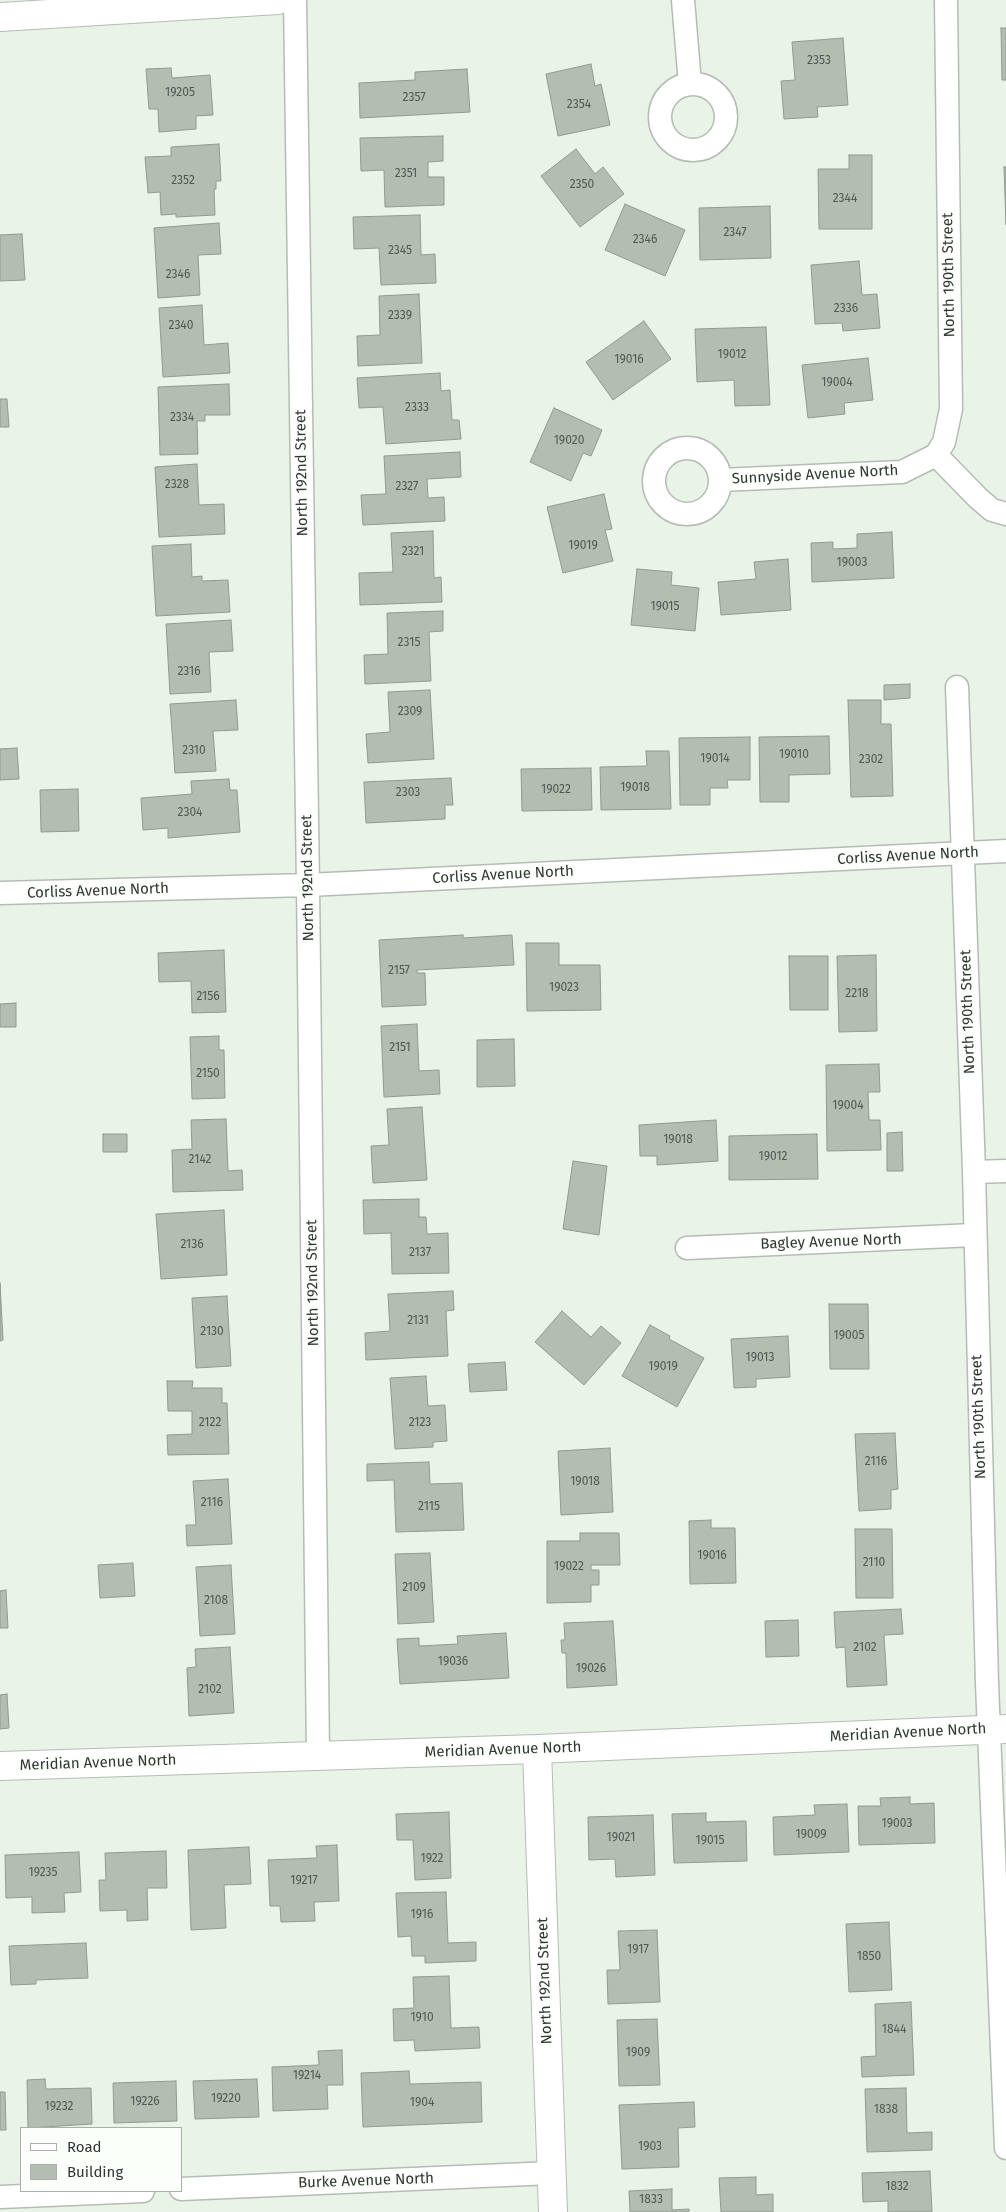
<!DOCTYPE html>
<style>
body{margin:0}
#map{position:relative;width:1006px;height:2212px;overflow:hidden;background:#eaf3e8;font-family:"Fira Sans",sans-serif}
canvas{display:block}
.legend{position:absolute;left:20px;top:2127px;width:162px;height:65px;box-sizing:border-box;background:#fbfffa;border:1px solid #abafaa;margin:0;padding:6px 9px;list-style:none;font-size:15px;color:#323632}
.legend li{display:flex;align-items:center;gap:10px;height:25px}
.legend b{width:25px;border:1px solid #abafaa}
</style>
<div id="map">
<canvas width="1006" height="2212"></canvas>
<ul class="legend">
<li><b style="height:6px;background:#fff"></b>Road</li>
<li><b style="height:14px;background:#b3bdb2"></b>Building</li>
</ul>
</div>
<script>
const g = document.querySelector('canvas').getContext('2d');
g.lineJoin = 'round';
function fill(path, color) { g.fillStyle = color; g.fill(path, 'evenodd'); }
const toPath = rows => new Path2D(rows.map(r => 'M' + r).join(''));
function strokePath(path, color, width, dash) { g.strokeStyle = color; g.lineWidth = width; g.lineCap = dash ? 'butt' : 'round'; g.setLineDash(dash || []); g.stroke(path); }
function label(font, color, halo, rows, align = 'center') {
  g.font = font + ' "Fira Sans",sans-serif'; g.lineWidth = 4.5; g.setLineDash([]); g.textBaseline = 'middle'; g.strokeStyle = halo; g.fillStyle = color; for (const [text, x, y, turn = 0] of rows) {
    g.save(); g.translate(x, y); g.rotate((+turn || 0) * Math.PI / 180); g.textAlign = isNaN(turn) ? turn : align; if (halo) g.strokeText(text, 0, 0); g.fillText(text, 0, 0); g.restore();
  }
}
const building = toPath([
 [1001,28,1006,28,1006,80,1002,80,1001,28],
 [843,38,848,105,817,107,818,117,784,119,781,81,795,80,792,42,843,38],
 [591,64,595,86,601,84,610,125,558,136,546,74,591,64],
 [171,68,172,78,210,75,213,115,196,116,196,129,159,132,158,109,149,109,146,69,171,68],
 [467,69,470,112,360,118,359,83,415,80,415,72,467,69],
 [443,136,443,161,428,162,428,177,444,177,444,205,385,207,384,170,361,171,360,138,443,136],
 [219,144,221,181,216,181,216,189,214,189,215,215,176,217,176,214,161,215,160,192,148,193,145,157,171,156,171,147,219,144],
 [576,149,595,174,603,167,624,194,580,227,541,176,576,149],
 [849,155,872,155,872,229,819,229,818,169,849,169,849,155],
 [1004,167,1006,167,1006,225,1004,167],
 [625,204,685,230,665,276,605,250,625,204],
 [770,206,771,258,700,260,699,208,770,206],
 [420,215,421,255,435,254,436,283,381,285,379,248,354,249,353,217,420,215],
 [219,223,221,254,198,255,200,295,158,298,154,228,219,223],
 [22,234,25,280,0,281,0,235,22,234],
 [859,261,862,295,877,294,880,328,843,331,842,323,815,324,811,265,859,261],
 [419,294,422,363,358,366,357,336,380,335,379,296,419,294],
 [202,305,204,345,228,343,230,373,163,377,159,308,202,305],
 [644,321,671,359,613,400,586,362,644,321],
 [766,327,770,405,735,406,734,380,697,382,695,329,766,327],
 [868,358,873,400,844,403,845,414,808,418,802,365,868,358],
 [440,373,441,391,450,390,452,420,459,420,461,439,386,444,383,407,359,408,357,378,440,373],
 [229,384,230,415,205,415,205,421,197,421,198,454,160,455,158,387,229,384],
 [0,399,7,399,9,427,0,427,0,399],
 [554,408,602,430,591,456,583,453,571,481,530,462,554,408],
 [460,452,461,477,427,479,428,498,444,497,445,521,363,525,361,495,386,494,384,456,460,452],
 [197,464,199,505,224,504,225,534,159,537,155,467,197,464],
 [604,494,612,529,605,530,613,561,563,573,547,507,604,494],
 [433,531,434,578,441,577,442,602,360,605,359,573,393,572,391,533,433,531],
 [892,532,894,578,812,582,811,543,833,542,833,549,857,548,857,534,892,532],
 [191,544,192,577,202,576,202,581,228,580,230,612,156,616,152,546,191,544],
 [788,559,791,610,721,615,718,582,756,579,754,562,788,559],
 [637,569,672,572,671,585,699,588,695,631,631,625,637,569],
 [443,611,443,631,429,632,431,681,365,684,364,655,388,654,387,613,443,611],
 [231,620,233,651,209,652,211,692,170,694,166,624,231,620],
 [910,684,910,698,884,700,884,685,910,684],
 [430,690,434,759,368,763,366,734,390,732,388,692,430,690],
 [236,700,238,730,213,731,216,771,175,773,170,704,236,700],
 [848,700,881,700,881,724,891,724,893,796,851,797,848,700],
 [829,736,830,774,789,775,789,802,760,802,759,737,829,736],
 [750,737,750,780,727,780,728,788,710,788,710,805,680,805,679,738,750,737],
 [17,748,19,779,0,780,0,749,17,748],
 [646,751,669,751,671,809,601,810,600,767,647,766,646,751],
 [591,768,592,810,522,811,521,769,591,768],
 [451,778,453,805,445,805,445,819,366,823,364,782,451,778],
 [229,779,230,790,237,790,240,832,168,838,168,828,143,830,141,798,192,794,191,781,229,779],
 [78,789,79,831,41,832,40,790,78,789],
 [463,935,463,938,512,935,514,965,417,970,417,973,425,973,426,1005,382,1007,379,940,463,935],
 [526,943,559,943,559,965,600,965,601,1010,527,1011,526,943],
 [224,950,226,1012,192,1013,191,981,159,982,158,953,224,950],
 [876,955,877,1031,839,1032,837,956,876,955],
 [789,956,828,956,828,1010,790,1010,789,956],
 [16,1003,16,1027,0,1027,0,1004,16,1003],
 [417,1024,419,1071,439,1070,440,1094,384,1097,381,1026,417,1024],
 [219,1036,219,1050,224,1050,225,1098,192,1099,190,1037,219,1036],
 [514,1039,515,1086,477,1087,477,1040,514,1039],
 [879,1064,880,1092,868,1092,869,1120,880,1120,881,1150,827,1151,826,1065,879,1064],
 [422,1107,427,1180,373,1183,371,1146,389,1145,387,1109,422,1107],
 [226,1119,228,1171,242,1170,243,1190,173,1192,172,1150,192,1149,191,1120,226,1119],
 [716,1120,718,1161,657,1165,657,1156,640,1156,639,1125,716,1120],
 [902,1132,903,1171,887,1171,887,1133,902,1132],
 [103,1134,127,1134,127,1152,103,1152,103,1134],
 [817,1134,818,1179,729,1180,729,1136,817,1134],
 [573,1161,607,1166,599,1235,563,1229,573,1161],
 [419,1199,419,1217,426,1217,427,1234,448,1233,449,1273,392,1274,391,1233,364,1234,363,1200,419,1199],
 [224,1210,227,1275,161,1279,156,1214,224,1210],
 [0,1283,3,1340,0,1341,0,1283],
 [453,1291,454,1310,446,1311,448,1356,366,1360,365,1333,390,1331,388,1294,453,1291],
 [227,1296,231,1366,196,1368,192,1298,227,1296],
 [829,1304,868,1304,869,1369,830,1369,829,1304],
 [562,1311,591,1337,601,1326,621,1343,584,1385,535,1342,562,1311],
 [650,1325,670,1336,669,1339,704,1358,677,1407,622,1376,650,1325],
 [788,1336,790,1377,756,1379,756,1387,734,1388,731,1339,788,1336],
 [505,1362,507,1390,470,1392,468,1364,505,1362],
 [426,1376,428,1406,445,1405,447,1441,433,1442,433,1447,395,1449,390,1378,426,1376],
 [167,1381,193,1381,192,1388,222,1388,222,1403,227,1403,229,1454,168,1455,167,1435,192,1434,192,1411,168,1411,167,1381],
 [895,1433,898,1489,891,1490,891,1509,859,1511,855,1434,895,1433],
 [610,1448,613,1512,561,1515,558,1451,610,1448],
 [429,1462,430,1484,462,1483,464,1530,396,1532,394,1480,367,1481,367,1464,429,1462],
 [228,1479,232,1544,187,1546,186,1525,196,1525,193,1481,228,1479],
 [711,1520,711,1528,735,1528,736,1583,690,1584,689,1521,711,1520],
 [855,1529,892,1529,893,1598,856,1598,855,1529],
 [580,1533,619,1533,620,1565,591,1565,591,1570,599,1570,599,1585,591,1585,591,1602,547,1603,547,1541,580,1541,580,1533],
 [430,1553,434,1622,398,1624,395,1554,430,1553],
 [133,1563,135,1596,100,1598,98,1565,133,1563],
 [231,1565,235,1634,200,1636,196,1567,231,1565],
 [6,1590,8,1628,0,1628,0,1591,6,1590],
 [901,1609,903,1634,884,1635,887,1685,847,1687,845,1647,836,1648,834,1612,901,1609],
 [798,1620,799,1656,766,1657,765,1621,798,1620],
 [613,1621,617,1685,567,1688,566,1653,562,1653,561,1640,565,1640,564,1623,613,1621],
 [506,1633,509,1678,400,1684,397,1639,419,1638,419,1646,458,1644,457,1636,506,1633],
 [230,1647,234,1713,189,1716,187,1668,196,1667,195,1649,230,1647],
 [7,1694,9,1728,0,1729,0,1695,7,1694],
 [910,1797,910,1804,934,1803,935,1843,859,1845,858,1806,881,1806,880,1798,910,1797],
 [847,1804,849,1852,774,1855,773,1817,815,1815,814,1805,847,1804],
 [449,1812,451,1878,415,1880,413,1840,397,1840,396,1814,449,1812],
 [706,1813,706,1822,746,1821,747,1861,674,1863,672,1814,706,1813],
 [653,1815,655,1875,616,1877,615,1859,589,1860,588,1817,653,1815],
 [337,1845,339,1901,314,1902,315,1921,281,1922,280,1906,270,1906,268,1860,317,1858,316,1846,337,1845],
 [249,1847,251,1884,224,1885,226,1928,191,1930,188,1850,249,1847],
 [166,1851,167,1888,147,1888,148,1920,127,1921,127,1910,100,1911,99,1880,106,1880,105,1853,166,1851],
 [79,1852,81,1892,64,1893,65,1912,32,1913,32,1897,6,1898,5,1855,79,1852],
 [446,1892,448,1943,476,1942,476,1961,425,1963,425,1956,412,1956,411,1936,398,1937,396,1893,446,1892],
 [889,1922,892,1990,849,1992,846,1924,889,1922],
 [657,1930,660,2002,608,2004,607,1970,620,1970,618,1931,657,1930],
 [86,1943,88,1978,36,1980,36,1984,11,1985,9,1946,86,1943],
 [449,1976,451,2028,479,2027,480,2048,415,2051,414,2040,394,2041,393,2009,414,2008,413,1977,449,1976],
 [911,2002,914,2075,862,2077,861,2057,876,2056,875,2004,911,2002],
 [657,2019,660,2085,619,2086,617,2020,657,2019],
 [342,2050,343,2085,327,2085,328,2109,273,2111,272,2067,319,2065,318,2051,342,2050],
 [409,2071,410,2084,481,2082,482,2122,363,2127,361,2073,409,2071],
 [45,2079,46,2089,91,2088,92,2124,28,2128,27,2080,45,2079],
 [257,2079,259,2117,195,2119,193,2081,257,2079],
 [176,2081,177,2121,114,2123,113,2083,176,2081],
 [906,2088,907,2133,932,2132,932,2150,867,2152,865,2089,906,2088],
 [0,2092,5,2092,6,2130,0,2130,0,2092],
 [694,2102,695,2127,678,2128,679,2167,622,2169,619,2105,694,2102],
 [930,2171,932,2212,888,2212,888,2201,863,2202,862,2173,930,2171],
 [756,2177,756,2195,773,2194,773,2212,721,2212,719,2178,756,2177],
 [672,2189,672,2210,689,2209,689,2212,630,2212,629,2191,672,2189]
]);
fill(building, '#b3bdb2');
strokePath(building, '#919a90', 1);
const street = toPath([
 [295,0,308,885,318,1756],
 [683,0,690,84],
 [946,0,951,409,944,442,936,455,978,498,992,510,1006,514],
 '660 117a33 33 0 1 1 66 0a33 33 0 1 1-66 0Z',
 '654 481a33 33 0 1 1 66 0a33 33 0 1 1-66 0Z',
 [720,480,902,472,936,455],
 [957,687,974,1172,987,1683,1006,2148],
 [0,893,308,885,1006,851],
 [974,1172,1006,1171],
 [687,1248,974,1235],
 [181,2189,552,2173],
 [0,2197,143,2191]
]);
const secondary = toPath([
 [0,17,278,0],
 [537,1749,553,2212],
 [0,1766,537,1749,1006,1729]
]);
strokePath(street, '#b4bdb3', 25);
strokePath(secondary, '#b4bdb3', 30);
strokePath(street, '#fff', 22);
strokePath(secondary, '#fff', 28);
label('12px', '#525852', null, [
 ["2353",819,61],
 ["19205",180,93],
 ["2357",414,98],
 ["2354",579,105],
 ["2351",406,174],
 ["2352",183,181],
 ["2350",582,185],
 ["2344",845,199],
 ["2347",735,233],
 ["2346",645,240],
 ["2345",400,251],
 ["2346",178,275],
 ["2336",846,309],
 ["2339",400,316],
 ["2340",181,326],
 ["19012",732,355],
 ["19016",629,360],
 ["19004",837,383],
 ["2333",417,408],
 ["2334",182,418],
 ["19020",569,441],
 ["2328",177,485],
 ["2327",407,487],
 ["19019",583,546],
 ["2321",413,552],
 ["19003",852,563],
 ["19015",665,607],
 ["2315",409,643],
 ["2316",189,672],
 ["2309",410,712],
 ["2310",194,751],
 ["19010",794,755],
 ["19014",715,759],
 ["2302",871,760],
 ["19018",635,788],
 ["19022",556,790],
 ["2303",408,793],
 ["2304",190,813],
 ["2157",399,971],
 ["19023",564,988],
 ["2218",857,994],
 ["2156",208,997],
 ["2151",400,1048],
 ["2150",208,1074],
 ["19004",848,1106],
 ["19018",678,1140],
 ["19012",773,1157],
 ["2142",200,1160],
 ["2136",192,1245],
 ["2137",420,1253],
 ["2131",418,1321],
 ["2130",212,1332],
 ["19005",849,1336],
 ["19013",760,1358],
 ["19019",663,1367],
 ["2122",210,1423],
 ["2123",420,1423],
 ["2116",876,1462],
 ["19018",585,1482],
 ["2116",212,1503],
 ["2115",429,1507],
 ["19016",712,1556],
 ["2110",874,1563],
 ["19022",569,1567],
 ["2109",414,1588],
 ["2108",216,1601],
 ["2102",865,1648],
 ["19036",453,1662],
 ["19026",591,1669],
 ["2102",210,1690],
 ["19003",897,1824],
 ["19009",811,1835],
 ["19021",621,1838],
 ["19015",710,1841],
 ["1922",432,1859],
 ["19235",43,1873],
 ["19217",304,1881],
 ["1916",422,1915],
 ["1917",638,1950],
 ["1850",869,1957],
 ["1910",422,2018],
 ["1844",894,2030],
 ["1909",638,2053],
 ["19214",307,2076],
 ["19220",226,2099],
 ["19226",145,2102],
 ["1904",422,2103],
 ["19232",59,2107],
 ["1838",886,2110],
 ["1903",650,2147],
 ["1832",897,2187],
 ["1833",651,2200]
]);
label('15px', '#323632', '#fbfffa', [
 ["North 190th Street",949,275,-91],
 ["North 192nd Street",302,473,-91],
 ["Sunnyside Avenue North",815,475,-3],
 ["Corliss Avenue North",908,856,-3],
 ["Corliss Avenue North",503,875,-3],
 ["North 192nd Street",308,878,-91],
 ["Corliss Avenue North",98,891,-2],
 ["North 190th Street",968,1012,-92],
 ["Bagley Avenue North",831,1242,-2],
 ["North 192nd Street",313,1283,-91],
 ["North 190th Street",979,1417,-92],
 ["Meridian Avenue North",908,1733,-3],
 ["Meridian Avenue North",503,1750,-2],
 ["Meridian Avenue North",98,1763,-2],
 ["North 192nd Street",545,1981,-92],
 ["Burke Avenue North",366,2181,-2]
]);
</script>
